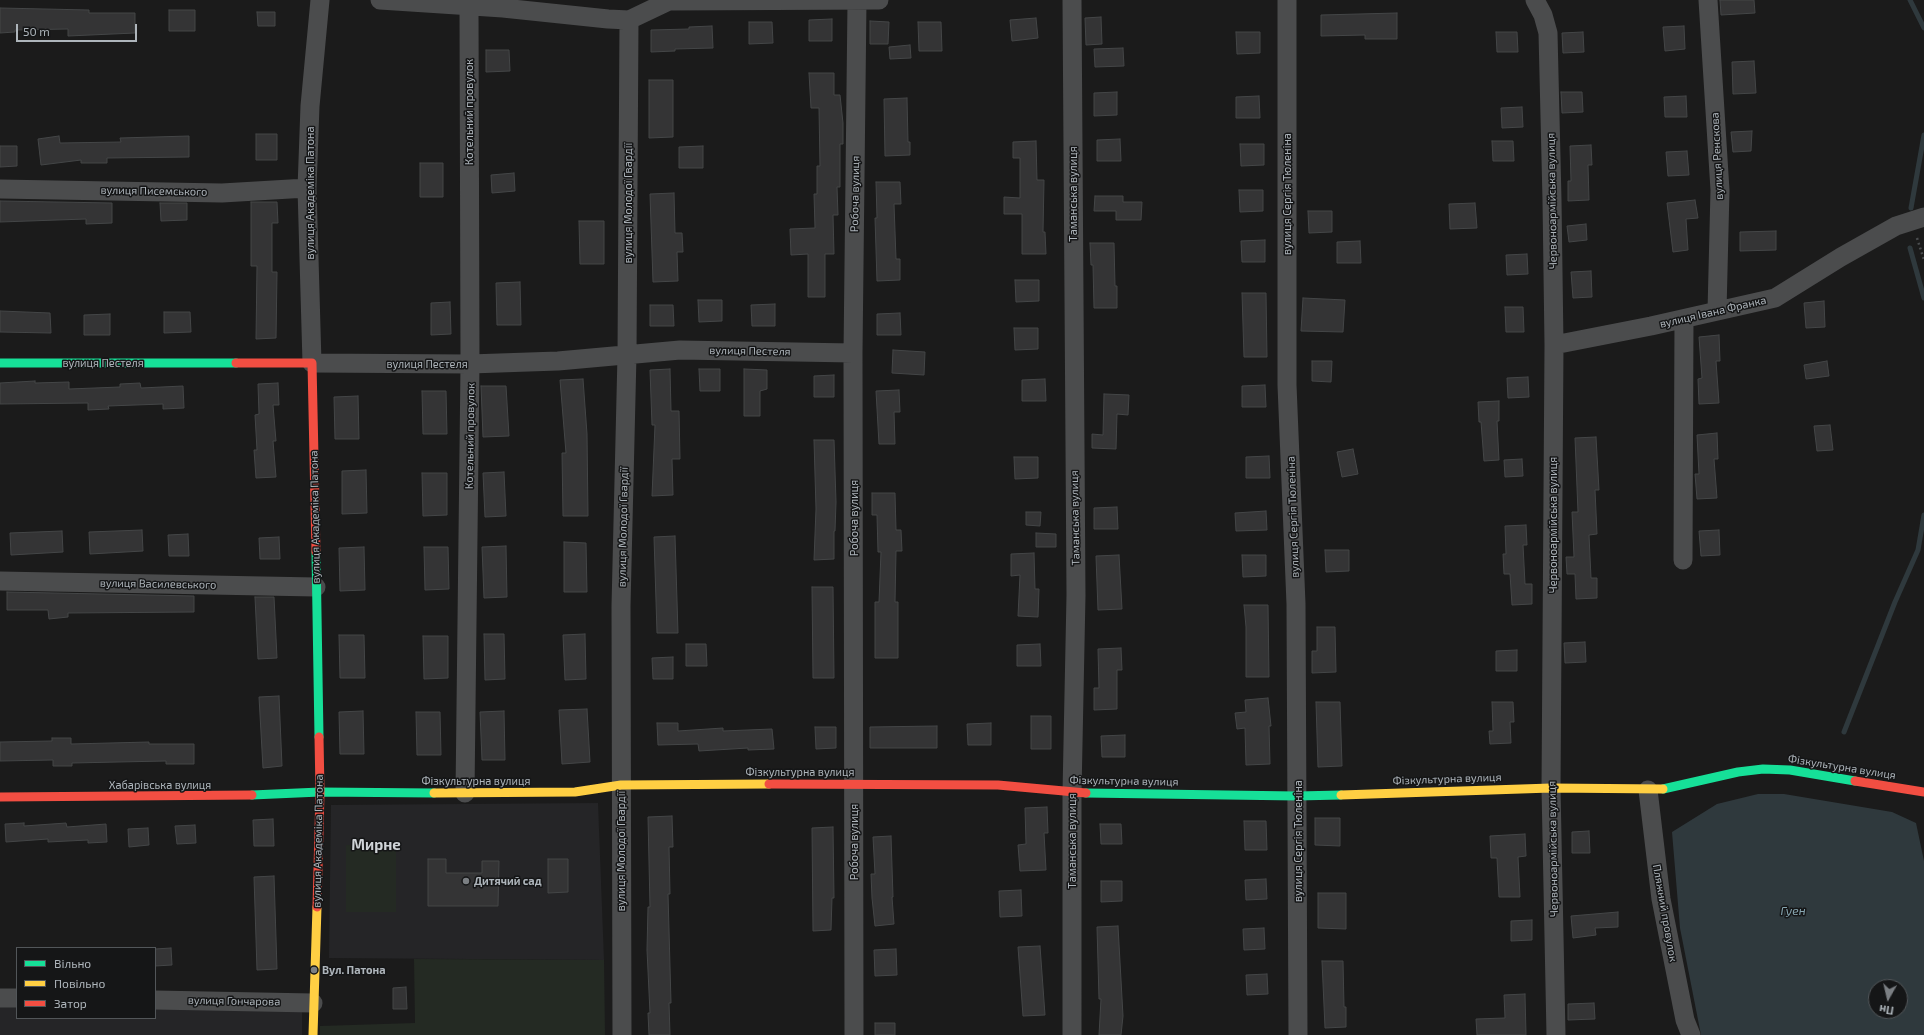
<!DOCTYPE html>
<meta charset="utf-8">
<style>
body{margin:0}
#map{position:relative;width:1924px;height:1035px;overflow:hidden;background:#1b1b1b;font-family:"Exo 2",sans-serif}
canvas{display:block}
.legend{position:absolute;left:16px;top:947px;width:140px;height:72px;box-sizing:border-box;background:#151617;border:1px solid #525659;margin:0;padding:5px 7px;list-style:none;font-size:12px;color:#aeb5bb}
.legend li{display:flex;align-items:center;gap:8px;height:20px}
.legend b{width:20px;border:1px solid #525659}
.north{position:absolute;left:1868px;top:979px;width:40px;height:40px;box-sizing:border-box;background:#151617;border:1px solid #525659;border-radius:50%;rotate:188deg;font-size:11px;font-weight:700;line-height:16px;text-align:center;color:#aeb5bb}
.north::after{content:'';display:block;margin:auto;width:14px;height:18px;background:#7b7f83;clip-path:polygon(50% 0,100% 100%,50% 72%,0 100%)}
.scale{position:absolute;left:16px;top:24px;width:121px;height:18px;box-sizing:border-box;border:2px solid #aeb5bb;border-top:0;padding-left:5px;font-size:12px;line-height:14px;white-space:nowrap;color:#aeb5bb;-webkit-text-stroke:3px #151617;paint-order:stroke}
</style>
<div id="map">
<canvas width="1924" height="1035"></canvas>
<ul class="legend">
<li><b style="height:5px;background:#16e098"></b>Вільно</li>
<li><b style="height:5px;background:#ffcf43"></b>Повільно</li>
<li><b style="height:5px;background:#f24e42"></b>Затор</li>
</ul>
<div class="north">Пн</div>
<div class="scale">50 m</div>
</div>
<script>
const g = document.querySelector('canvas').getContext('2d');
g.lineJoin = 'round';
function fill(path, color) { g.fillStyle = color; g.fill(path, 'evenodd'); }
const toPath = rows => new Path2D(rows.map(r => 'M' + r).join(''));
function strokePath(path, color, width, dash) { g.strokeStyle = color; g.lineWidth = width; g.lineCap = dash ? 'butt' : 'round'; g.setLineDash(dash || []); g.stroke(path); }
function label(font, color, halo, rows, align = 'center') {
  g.font = font + ' "Exo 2",sans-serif'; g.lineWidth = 3; g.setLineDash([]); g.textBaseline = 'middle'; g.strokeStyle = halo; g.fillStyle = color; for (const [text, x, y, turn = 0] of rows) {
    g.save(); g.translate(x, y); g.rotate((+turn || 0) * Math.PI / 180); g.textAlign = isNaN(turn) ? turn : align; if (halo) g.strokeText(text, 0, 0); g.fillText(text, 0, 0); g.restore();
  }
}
fill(toPath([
 [598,803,604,960,329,958,331,805],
 [0,1005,17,1006,17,1018,155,1018,155,1008,302,1011,302,1035,0,1035]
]), '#252527');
fill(toPath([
 [346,845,396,846,396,912,346,912],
 [414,959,604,960,605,1035,320,1035,320,1026,415,1023]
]), '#242a23');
fill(toPath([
 [1758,794,1784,794,1892,812,1916,823,1924,861,1924,1035,1701,1035,1680,928,1672,832,1717,804],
 [1876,987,1900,987,1900,1011,1876,1011]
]), '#2f393d');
strokePath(toPath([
 [1910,0,1924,28],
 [1911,208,1924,135],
 [1910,248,1924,298],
 [1844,732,1895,602,1918,550,1924,515]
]), '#2f393d', 5);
const building = toPath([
 [1720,0,1754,0,1755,13,1721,15,1720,0],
 [0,8,89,10,89,13,135,13,135,33,68,36,68,29,15,30,15,32,0,33,0,8],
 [169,10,195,10,195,31,169,31,169,10],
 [257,12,275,12,275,26,258,26,257,12],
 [1397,13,1397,39,1365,39,1365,35,1321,36,1321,15,1397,13],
 [1101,17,1102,44,1086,45,1085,18,1101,17],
 [1036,18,1038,38,1012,41,1010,20,1036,18],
 [832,19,832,41,809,41,809,20,832,19],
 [870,21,889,22,888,44,870,44,870,21],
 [749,22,772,22,773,43,749,44,749,22],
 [918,22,941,22,942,51,919,51,918,22],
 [712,26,713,48,675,49,675,51,651,52,651,30,689,29,689,27,712,26],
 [1684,26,1685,49,1665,51,1663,27,1684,26],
 [1236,32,1260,32,1260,53,1237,54,1236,32],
 [1496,32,1517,32,1518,52,1497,52,1496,32],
 [1583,32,1584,52,1563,53,1562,33,1583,32],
 [910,45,911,58,890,59,889,47,910,45],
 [1123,48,1124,66,1095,67,1094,49,1123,48],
 [486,50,509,50,510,71,486,72,486,50],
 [1754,61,1756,93,1733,94,1732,62,1754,61],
 [809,73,834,73,834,95,840,95,843,123,843,144,840,144,840,187,837,187,838,215,833,215,834,254,825,254,825,297,808,297,808,254,791,255,790,229,815,228,814,194,817,194,817,166,820,166,819,108,811,108,809,73],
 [649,80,673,80,673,137,649,138,649,80],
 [1117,92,1117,115,1094,116,1094,93,1117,92],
 [1561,92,1582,92,1583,112,1562,113,1561,92],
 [1259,96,1260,118,1236,118,1236,97,1259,96],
 [1686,96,1687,117,1665,117,1664,97,1686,96],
 [907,98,908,142,910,142,910,155,885,156,884,99,907,98],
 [1522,107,1523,127,1502,128,1501,108,1522,107],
 [1752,131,1751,151,1733,152,1731,132,1752,131],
 [256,134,277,134,277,160,256,160,256,134],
 [59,136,60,143,121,142,120,138,189,136,189,157,107,158,107,163,81,163,81,160,41,165,38,139,59,136],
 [1120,139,1121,161,1097,161,1097,140,1120,139],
 [1036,141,1037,180,1044,180,1043,232,1045,232,1046,254,1022,254,1022,214,1004,214,1004,197,1020,198,1020,158,1013,158,1013,142,1036,141],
 [1492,141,1513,141,1514,161,1493,161,1492,141],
 [1240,144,1264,144,1264,165,1241,166,1240,144],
 [1591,145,1592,165,1588,165,1589,200,1568,201,1568,181,1571,181,1570,146,1591,145],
 [0,146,17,146,17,166,0,167,0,146],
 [703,146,703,168,679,168,679,147,703,146],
 [1687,151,1689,175,1668,176,1666,152,1687,151],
 [420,163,443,163,443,197,420,197,420,163],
 [514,173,515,191,492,193,491,175,514,173],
 [876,182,900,182,901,204,894,204,896,259,900,259,900,280,877,281,875,218,877,218,876,182],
 [1239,190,1263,190,1263,211,1240,212,1239,190],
 [674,193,675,233,682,233,683,252,677,252,678,281,653,282,650,194,674,193],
 [1095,196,1123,196,1123,202,1142,202,1141,220,1116,220,1116,211,1094,211,1095,196],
 [1695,200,1698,218,1686,219,1688,250,1673,252,1667,203,1695,200],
 [0,201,112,203,112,223,86,224,86,219,0,222,0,201],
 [251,202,277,202,278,223,272,223,272,272,277,272,276,338,256,339,257,266,251,266,251,202],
 [160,203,187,203,187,220,161,221,160,203],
 [1475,203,1477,228,1450,229,1449,204,1475,203],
 [1308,211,1332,211,1332,232,1309,233,1308,211],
 [579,221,604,221,604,264,580,264,579,221],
 [1586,224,1587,240,1569,242,1567,226,1586,224],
 [1776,231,1776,250,1740,251,1740,232,1776,231],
 [1265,240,1265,262,1242,262,1241,241,1265,240],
 [1360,241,1361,263,1337,263,1337,242,1360,241],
 [1090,243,1114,243,1115,286,1117,286,1117,308,1094,308,1093,265,1091,265,1090,243],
 [1527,254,1528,274,1507,275,1506,255,1527,254],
 [1591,271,1592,297,1573,298,1571,272,1591,271],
 [1015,280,1039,280,1039,301,1016,302,1015,280],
 [520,282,521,325,497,325,496,283,520,282],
 [1242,293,1266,293,1267,357,1244,357,1242,293],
 [1303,298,1345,300,1343,332,1301,331,1303,298],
 [698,300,722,300,722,321,699,322,698,300],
 [1824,301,1825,327,1806,328,1804,303,1824,301],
 [450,302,451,334,431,335,431,303,450,302],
 [775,304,775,326,752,326,751,305,775,304],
 [650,305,673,305,674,326,650,326,650,305],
 [1505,307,1523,307,1524,332,1506,332,1505,307],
 [0,311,50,313,51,333,0,332,0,311],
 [164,312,190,312,191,332,164,333,164,312],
 [900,313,901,335,877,335,877,314,900,313],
 [110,314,110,335,84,335,84,315,110,314],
 [1014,328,1038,328,1038,349,1015,350,1014,328],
 [1719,335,1720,361,1716,361,1719,403,1699,404,1698,379,1702,378,1699,337,1719,335],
 [893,350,925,352,924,375,892,373,893,350],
 [1312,361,1332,361,1331,382,1312,381,1312,361],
 [1827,361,1829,376,1806,379,1804,365,1827,361],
 [670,369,671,411,679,411,680,459,672,459,673,495,652,496,655,425,652,425,650,370,670,369],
 [699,369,720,369,720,391,700,391,699,369],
 [744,369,767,370,767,389,760,391,760,416,744,416,744,369],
 [834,375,834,397,814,397,814,376,834,375],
 [1528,377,1529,397,1508,398,1507,378,1528,377],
 [583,379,587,434,588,516,563,516,562,453,566,453,560,380,583,379],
 [1045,379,1046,401,1022,401,1022,380,1045,379],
 [35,381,35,383,69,382,69,389,120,387,120,384,140,383,141,388,183,386,184,408,163,409,163,404,108,406,109,409,88,410,88,403,0,404,0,383,35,381],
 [278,383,279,405,273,405,276,441,273,441,276,477,256,478,254,450,257,450,255,415,259,414,258,384,278,383],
 [1265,385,1266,407,1242,407,1242,386,1265,385],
 [481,386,506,386,509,436,483,437,481,386],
 [899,390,900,412,894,412,895,444,879,444,876,391,899,390],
 [422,391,446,391,447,434,423,434,422,391],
 [1104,394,1129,395,1128,415,1117,414,1116,449,1092,448,1092,434,1103,435,1104,394],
 [358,396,359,439,335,439,334,397,358,396],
 [1499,401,1499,421,1497,421,1499,460,1484,461,1481,422,1479,422,1478,402,1499,401],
 [1830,425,1833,450,1817,451,1814,426,1830,425],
 [1717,433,1718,459,1714,459,1717,498,1697,499,1695,474,1699,474,1697,435,1717,433],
 [1596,437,1599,490,1595,490,1597,534,1589,535,1591,578,1597,578,1597,598,1576,599,1575,574,1567,574,1566,557,1574,557,1572,512,1578,512,1575,438,1596,437],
 [814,440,834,440,836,502,835,531,834,531,834,559,814,560,816,509,814,440],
 [1353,449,1358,474,1342,477,1337,452,1353,449],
 [1269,456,1270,478,1246,478,1246,457,1269,456],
 [1014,457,1038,457,1038,478,1015,479,1014,457],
 [1522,459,1523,476,1505,477,1504,460,1522,459],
 [366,470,367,513,342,514,342,471,366,470],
 [504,472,506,516,485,517,483,473,504,472],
 [422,473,447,473,447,515,423,516,422,473],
 [872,493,895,493,896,530,901,530,902,551,896,551,895,602,898,602,898,658,875,658,875,602,879,602,881,552,878,552,877,515,872,515,872,493],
 [1117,507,1118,529,1094,529,1094,508,1117,507],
 [1266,511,1267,530,1236,531,1235,513,1266,511],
 [1026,512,1041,512,1040,526,1026,525,1026,512],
 [1526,525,1527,545,1523,545,1525,584,1532,584,1532,604,1512,605,1510,574,1504,574,1503,554,1506,554,1505,526,1526,525],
 [142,530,143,551,90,554,89,532,142,530],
 [1719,530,1720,555,1701,556,1699,531,1719,530],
 [62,531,63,552,11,555,10,533,62,531],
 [1036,533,1056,534,1056,547,1036,547,1036,533],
 [188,534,189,556,169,556,168,535,188,534],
 [675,536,678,633,657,633,654,537,675,536],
 [279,537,280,559,260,559,259,538,279,537],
 [564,542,586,543,587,592,564,592,564,542],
 [506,546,507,597,484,598,482,547,506,546],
 [364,547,365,590,340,591,339,548,364,547],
 [424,547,448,547,449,589,425,590,424,547],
 [1325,550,1349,550,1349,571,1326,572,1325,550],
 [1034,553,1035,589,1039,589,1038,617,1018,616,1020,575,1011,576,1011,554,1034,553],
 [1119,555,1122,609,1098,610,1096,556,1119,555],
 [1242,555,1266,555,1266,576,1243,577,1242,555],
 [812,587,833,587,834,678,813,678,812,587],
 [7,592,194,596,194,612,68,613,68,617,49,619,48,610,7,610,7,592],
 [255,597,274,597,277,658,258,659,255,597],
 [1244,605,1268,605,1269,677,1246,677,1246,627,1244,605],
 [1317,627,1335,627,1336,672,1312,673,1312,651,1317,651,1317,627],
 [484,634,504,634,505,679,485,680,484,634],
 [585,634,586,679,565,680,563,635,585,634],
 [339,635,364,635,365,678,340,678,339,635],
 [423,636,448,636,448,678,424,679,423,636],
 [1585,642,1586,662,1565,663,1564,643,1585,642],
 [686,644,706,644,707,666,686,666,686,644],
 [1040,644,1041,666,1017,666,1017,645,1040,644],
 [1121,648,1122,670,1117,670,1117,709,1094,710,1094,688,1099,688,1098,649,1121,648],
 [1517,650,1517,671,1496,671,1496,651,1517,650],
 [673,657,673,679,653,679,652,658,673,657],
 [279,696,282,766,263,768,259,697,279,696],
 [1268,698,1271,726,1269,726,1270,764,1246,765,1245,728,1237,729,1235,713,1246,712,1245,700,1268,698],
 [1316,702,1340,702,1342,766,1318,767,1316,702],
 [1492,702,1513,702,1514,722,1510,722,1511,743,1490,744,1489,731,1493,731,1492,702],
 [587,709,590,762,562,764,559,710,587,709],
 [363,711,364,754,340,754,339,712,363,711],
 [504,711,505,760,482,760,480,712,504,711],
 [416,712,440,712,441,755,417,755,416,712],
 [1031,716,1051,716,1051,749,1031,749,1031,716],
 [657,723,678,723,678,731,723,728,723,731,772,729,774,749,748,750,748,748,699,751,698,744,658,745,657,723],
 [991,723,991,745,968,745,967,724,991,723],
 [937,726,937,748,870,748,870,727,937,726],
 [815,727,836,727,836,748,816,749,815,727],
 [1125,735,1125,757,1102,757,1101,736,1125,735],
 [52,738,71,738,71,744,149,742,149,744,194,744,194,764,166,764,166,761,118,762,72,763,72,766,53,766,53,760,0,761,0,742,52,741,52,738],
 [1047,807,1048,833,1044,833,1046,870,1020,871,1018,845,1026,844,1025,808,1047,807],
 [672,816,673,847,669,847,670,894,668,894,671,1003,669,1003,670,1035,649,1035,648,1013,650,1013,647,950,648,907,650,907,648,817,672,816],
 [1315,818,1340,818,1340,846,1315,845,1315,818],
 [273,819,274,846,254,846,253,820,273,819],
 [1244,821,1266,821,1267,850,1245,850,1244,821],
 [24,823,24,826,66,823,67,827,106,824,107,842,88,843,88,840,48,842,48,839,6,842,5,824,24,823],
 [1100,824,1121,824,1122,844,1101,844,1100,824],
 [195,825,196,843,177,844,175,826,195,825],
 [833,827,834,898,832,898,831,930,813,931,812,828,833,827],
 [148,828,149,845,129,847,128,829,148,828],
 [1589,831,1590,853,1572,853,1572,832,1589,831],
 [1525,834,1526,856,1518,857,1520,897,1499,897,1497,858,1491,858,1490,836,1525,834],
 [891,836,893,897,892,897,894,924,875,926,872,898,871,874,875,874,873,837,891,836],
 [428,859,446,859,446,873,482,873,482,861,499,861,498,906,428,906,428,859],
 [548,859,568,859,568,892,548,893,548,859],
 [274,876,277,969,257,970,254,877,274,876],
 [1266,879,1267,899,1246,900,1245,880,1266,879],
 [1101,881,1122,881,1122,901,1101,902,1101,881],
 [1021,890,1022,916,1000,917,999,891,1021,890],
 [1318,893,1346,893,1346,929,1318,928,1318,893],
 [1618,912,1618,927,1595,928,1596,935,1573,938,1571,916,1618,912],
 [1532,920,1532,940,1511,941,1511,921,1532,920],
 [1118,926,1123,1016,1121,1035,1099,1035,1101,999,1099,999,1097,927,1118,926],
 [1264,928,1265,949,1244,950,1243,929,1264,928],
 [1040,946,1045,1015,1023,1016,1018,947,1040,946],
 [171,948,172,965,155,966,155,949,171,948],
 [896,949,897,975,875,976,874,950,896,949],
 [1322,961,1343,961,1344,1007,1346,1007,1346,1027,1325,1028,1322,961],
 [1267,974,1268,994,1247,995,1246,975,1267,974],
 [406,987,407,1009,393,1009,393,988,406,987],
 [1525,994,1526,1035,1477,1035,1476,1019,1505,1018,1504,995,1525,994],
 [1594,1003,1595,1019,1568,1020,1568,1004,1594,1003],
 [875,1023,895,1023,895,1035,875,1035,875,1023]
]);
fill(building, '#343435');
strokePath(building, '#444647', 1);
strokePath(toPath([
 [1917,238,1924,260]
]), '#4b4d4f', 2.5, [2, 3]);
strokePath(toPath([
 [320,0,310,106,307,188,312,363,470,364,558,361,680,350,853,353],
 [380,0,503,8,608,19,629,20,669,1,879,0],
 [1072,0,1076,595,1072,793,1072,1035],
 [1287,0,1287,385,1296,604,1298,1035],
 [1535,0,1543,15,1548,33,1552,200,1554,345,1551,788,1556,1035],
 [1708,0,1720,190,1717,311],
 [0,189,222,193,307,188],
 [1554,345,1651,326,1775,298,1841,257,1896,226,1924,217],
 [1683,560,1684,319],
 [0,581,316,587],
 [1648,790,1661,899,1685,1020,1691,1035],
 [465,793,470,364,469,6],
 [0,998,17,998],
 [155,1000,313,1003],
 [622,1035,621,606,627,355,629,20],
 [854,1035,853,353,857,1]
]), '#4b4c4d', 19);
strokePath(toPath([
 [0,363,236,363],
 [316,552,319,737],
 [1663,789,1738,772,1763,769,1790,770,1855,781],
 [1086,793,1297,796,1341,795],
 [252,795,320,792,434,793]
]), '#16e098', 9);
strokePath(toPath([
 [434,793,575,792,621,785,769,784],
 [1341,795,1551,788,1663,789],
 [313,1035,317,907]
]), '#ffcf43', 9);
strokePath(toPath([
 [236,363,312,363,316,552],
 [1855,781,1924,792],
 [769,784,998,785,1086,793],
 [0,797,252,795],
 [317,907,320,792,319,737]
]), '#f24e42', 9);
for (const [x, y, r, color] of [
 [466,881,4,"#7b7f83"],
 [314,970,4,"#7b7f83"]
]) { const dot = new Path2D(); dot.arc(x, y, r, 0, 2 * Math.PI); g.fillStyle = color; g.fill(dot); strokePath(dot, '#151617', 1.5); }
label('11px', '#aeb5bb', '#151617', [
 ["Котельний провулок",469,112,-90],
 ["вулиця Ренскова",1717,156,-93],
 ["вулиця Писемського",154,191,1],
 ["вулиця Академіка Патона",310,193,-90],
 ["Робоча вулиця",855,194,-89],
 ["Таманська вулиця",1073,194,-90],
 ["вулиця Сергія Тюленіна",1287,194,-90],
 ["Червоноармійська вулиця",1552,201,-91],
 ["вулиця Молодої Гвардії",628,203,-90],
 ["вулиця Івана Франка",1713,312,-13],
 ["вулиця Пестеля",750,351,1],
 ["вулиця Пестеля",103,363],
 ["вулиця Пестеля",427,364],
 ["Котельний провулок",470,436,-89],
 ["вулиця Академіка Патона",315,517,-91],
 ["вулиця Сергія Тюленіна",1293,517,-92],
 ["Робоча вулиця",854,518,-90],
 ["Таманська вулиця",1075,518,-91],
 ["Червоноармійська вулиця",1553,525,-90],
 ["вулиця Молодої Гвардії",623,527,-89],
 ["вулиця Василевського",158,584,1],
 ["Фізкультурна вулиця",1842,767,9],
 ["Фізкультурна вулиця",800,772],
 ["Фізкультурна вулиця",1447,779,-2],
 ["Фізкультурна вулиця",476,781],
 ["Фізкультурна вулиця",1124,781,1],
 ["Хабарівська вулиця",160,785],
 ["вулиця Академіка Патона",318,841,-89],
 ["Таманська вулиця",1072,841,-90],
 ["вулиця Сергія Тюленіна",1298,841,-90],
 ["Робоча вулиця",854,842,-90],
 ["Червоноармійська вулиця",1553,849,-91],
 ["вулиця Молодої Гвардії",621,851,-90],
 ["Пляжний провулок",1665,913,80],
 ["вулиця Гончарова",234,1001,1]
]);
label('bold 11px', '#aeb5bb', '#151617', [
 ["Дитячий сад",474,881],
 ["Вул. Патона",322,970]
], 'left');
label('italic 12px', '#88a7b2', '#151617', [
 ["Гуен",1793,911]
]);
label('bold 15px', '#cfd3d7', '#151617', [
 ["Мирне",376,845]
]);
</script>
